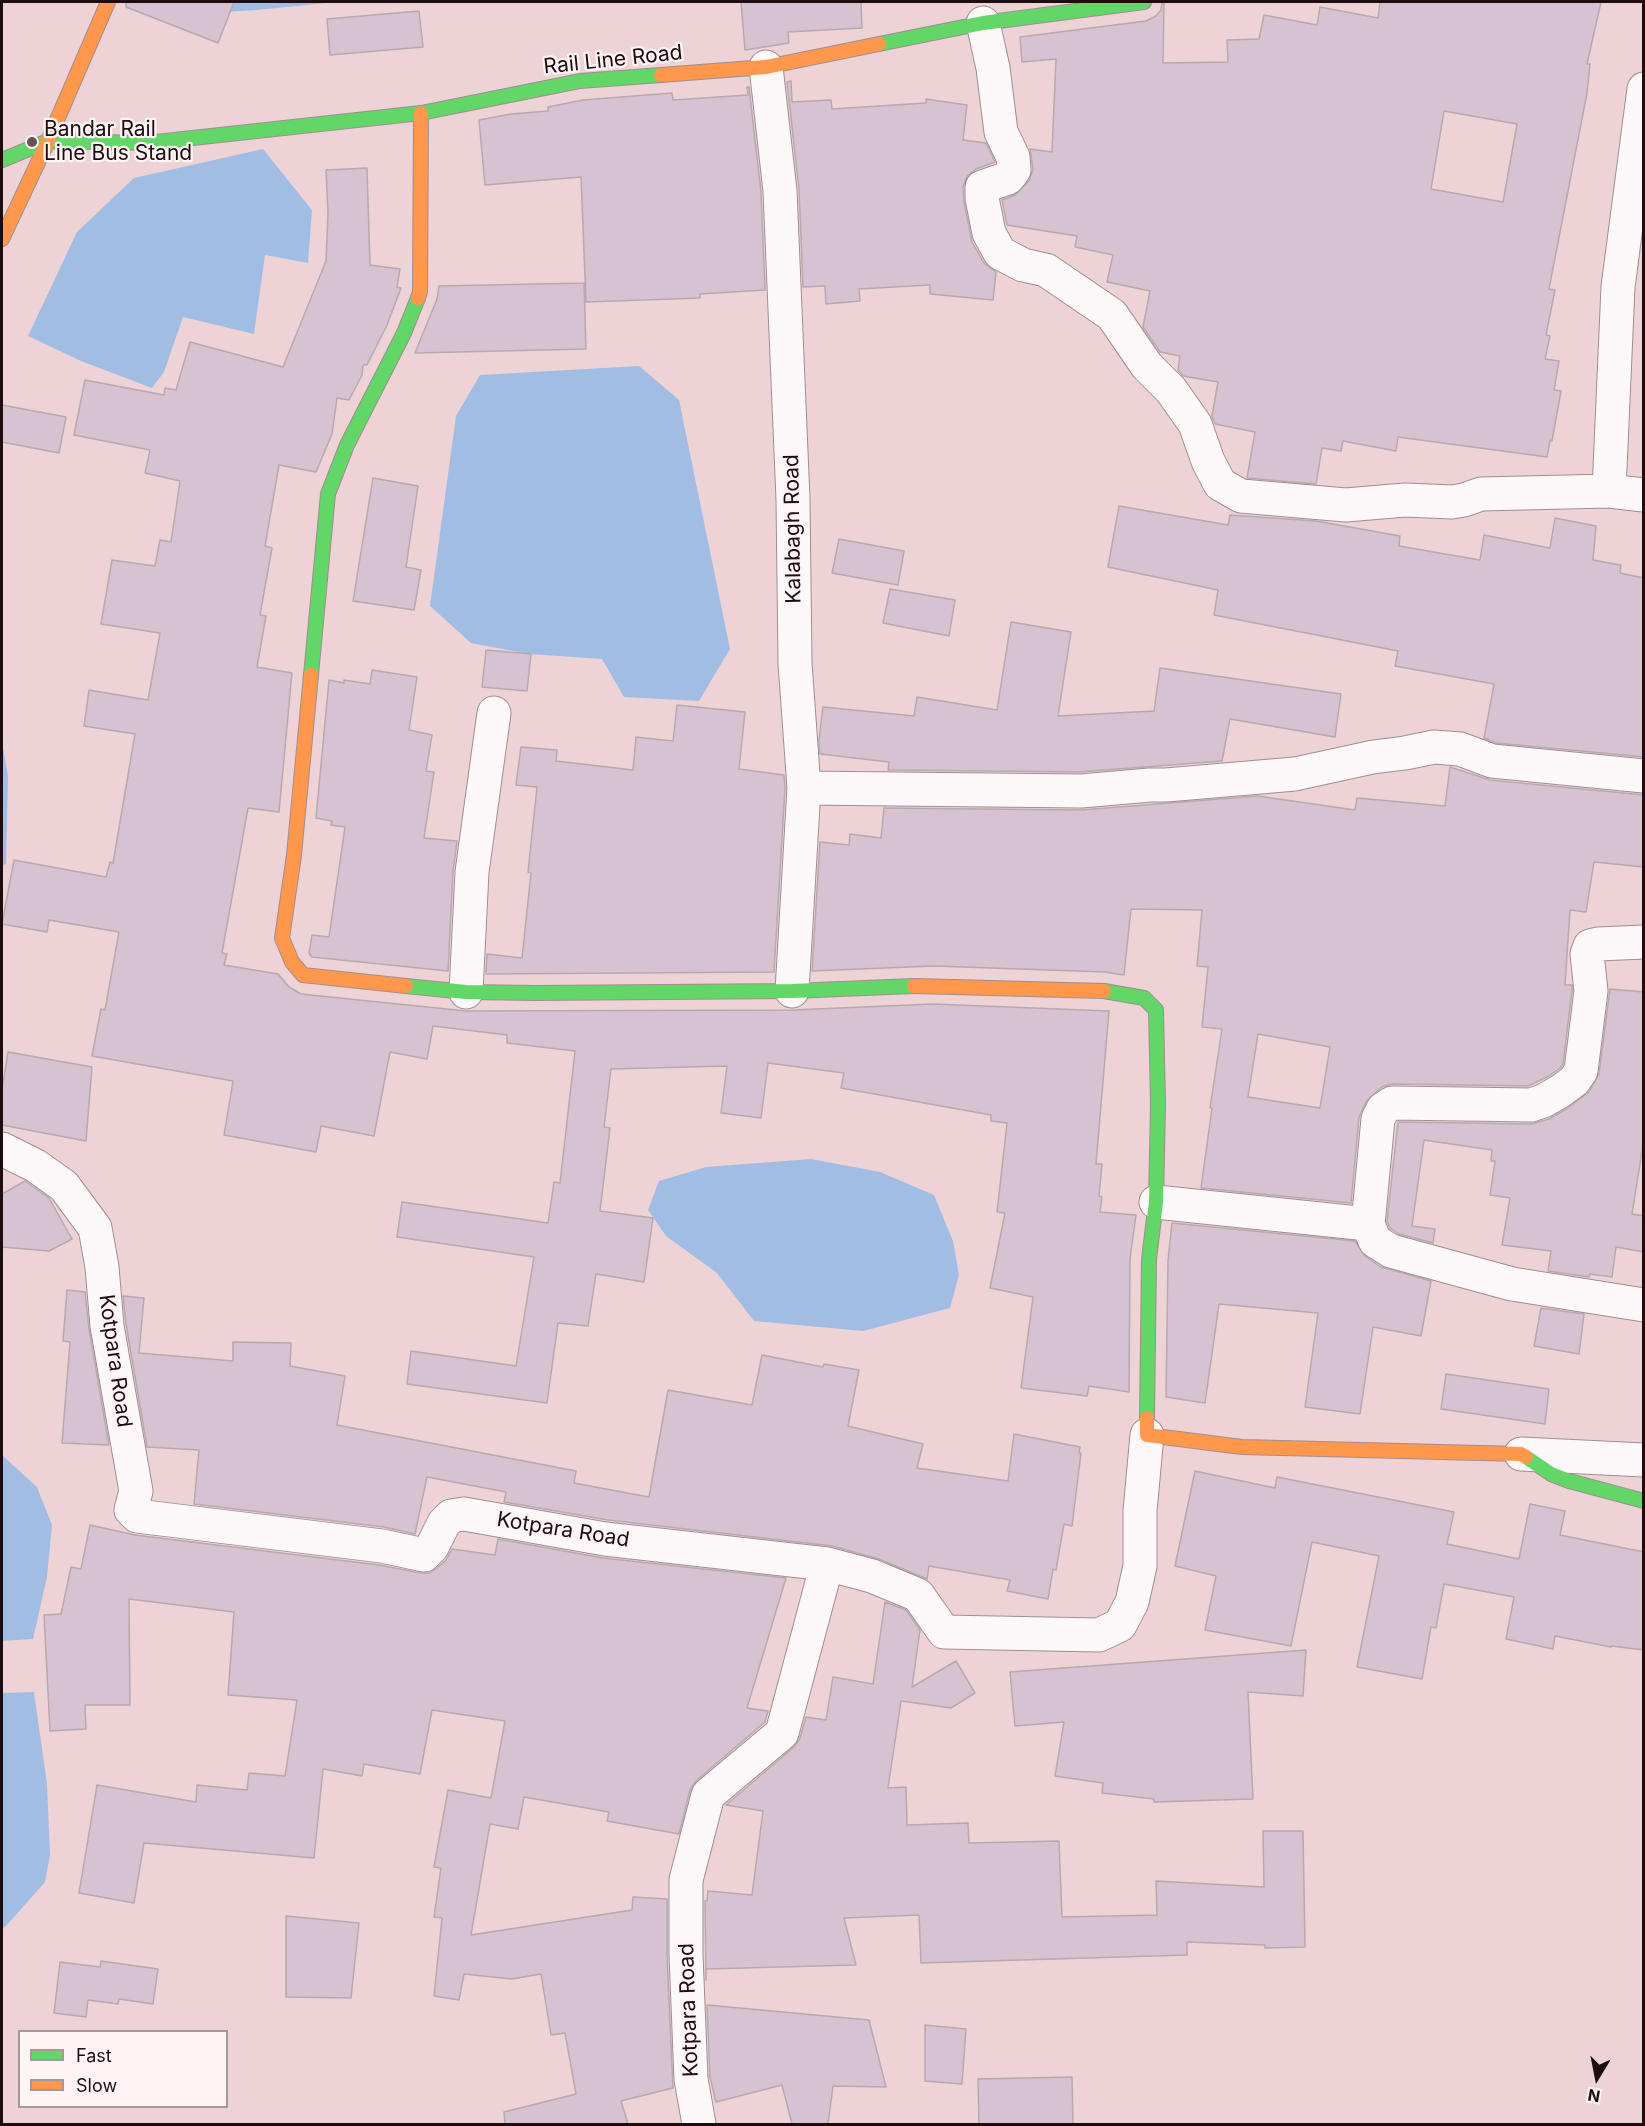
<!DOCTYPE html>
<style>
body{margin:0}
#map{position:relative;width:1645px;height:2126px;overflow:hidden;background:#eed3d6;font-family:Inter,sans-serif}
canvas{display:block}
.frame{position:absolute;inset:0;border:3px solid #1e0d10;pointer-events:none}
.legend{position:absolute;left:18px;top:2030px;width:210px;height:78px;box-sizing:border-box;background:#fff4f5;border:2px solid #a59899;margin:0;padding:8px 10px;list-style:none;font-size:18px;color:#1e0d10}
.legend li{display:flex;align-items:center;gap:12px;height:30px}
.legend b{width:30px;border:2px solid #a59899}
.north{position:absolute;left:1567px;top:2048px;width:60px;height:60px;-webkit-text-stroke:4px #fff4f5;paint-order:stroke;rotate:190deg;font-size:16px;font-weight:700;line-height:24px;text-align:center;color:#1e0d10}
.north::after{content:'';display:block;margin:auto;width:21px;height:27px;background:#1e0d10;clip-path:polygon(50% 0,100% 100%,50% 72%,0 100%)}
</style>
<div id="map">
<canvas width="1645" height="2126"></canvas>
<div class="frame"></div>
<ul class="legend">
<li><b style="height:8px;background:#63d668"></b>Fast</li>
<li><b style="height:8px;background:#ff974d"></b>Slow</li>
</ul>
<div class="north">N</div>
</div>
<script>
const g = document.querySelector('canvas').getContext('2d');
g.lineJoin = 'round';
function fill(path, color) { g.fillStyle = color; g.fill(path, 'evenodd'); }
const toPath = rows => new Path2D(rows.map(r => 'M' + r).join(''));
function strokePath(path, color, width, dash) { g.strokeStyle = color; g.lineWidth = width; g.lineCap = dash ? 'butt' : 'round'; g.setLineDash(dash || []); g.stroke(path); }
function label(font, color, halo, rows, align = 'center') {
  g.font = font + ' Inter,sans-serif'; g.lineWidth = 4.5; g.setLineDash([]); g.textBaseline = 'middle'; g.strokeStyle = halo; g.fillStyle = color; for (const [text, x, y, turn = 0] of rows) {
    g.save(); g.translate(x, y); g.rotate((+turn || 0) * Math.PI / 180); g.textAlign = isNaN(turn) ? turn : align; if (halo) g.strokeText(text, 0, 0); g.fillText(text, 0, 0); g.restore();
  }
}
fill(toPath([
 [158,2,336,2,257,10,160,16],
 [263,149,312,210,308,263,265,255,254,334,183,317,164,372,152,388,81,361,28,336,77,232,134,178],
 [639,366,679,400,730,649,699,701,624,697,602,659,529,654,471,643,430,606,456,416,480,375],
 [2,742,8,776,6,864,2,866],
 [811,1159,880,1172,934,1195,953,1241,959,1275,950,1308,863,1331,754,1321,717,1273,666,1236,648,1210,659,1181,706,1167],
 [2,1455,37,1487,52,1525,47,1577,33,1639,2,1641],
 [34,1692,47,1784,50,1855,45,1882,6,1926,2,1929,2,1693]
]), '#a2bde3');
const building = toPath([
 [126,2,234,2,218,43,126,7,126,2],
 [741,2,861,2,862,28,788,32,789,43,745,50,741,2],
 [1162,2,1164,2,1163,63,1228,62,1227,40,1259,39,1264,15,1317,25,1320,7,1378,18,1380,2,1601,2,1587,64,1590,64,1587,93,1549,289,1555,290,1546,335,1550,336,1545,359,1559,361,1554,390,1561,391,1552,441,1550,440,1547,457,1398,437,1396,451,1343,441,1341,451,1322,448,1316,484,1247,478,1255,432,1215,424,1212,416,1218,382,1183,376,1178,370,1180,356,1160,352,1143,327,1150,291,1107,282,1113,255,1075,247,1077,236,1007,225,1002,200,1015,195,1029,181,1033,169,1030,149,1052,152,1056,59,1022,62,1020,37,1146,21,1156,16,1161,10,1162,2],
 [1444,111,1517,124,1503,202,1431,189,1444,111],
 [419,11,423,47,330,55,327,19,419,11],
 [791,81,792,102,831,100,832,109,926,103,926,99,967,105,963,140,986,143,995,162,976,169,967,176,963,187,964,202,972,242,984,263,996,272,993,300,930,294,930,285,859,289,860,301,826,304,825,286,803,287,799,189,787,82,791,81],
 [747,87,749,87,761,192,765,290,700,294,700,298,586,302,581,177,485,185,479,120,511,114,548,111,548,107,583,100,672,93,673,100,748,95,747,87],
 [367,168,370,265,400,269,397,287,401,288,387,325,367,365,363,365,362,375,349,400,337,398,332,434,316,472,279,465,265,546,272,548,260,615,266,616,257,667,292,673,279,812,248,808,222,953,227,954,224,965,278,974,289,987,301,994,466,1011,793,1010,933,1004,1109,1011,1096,1164,1102,1164,1099,1196,1102,1197,1100,1212,1136,1215,1130,1259,1129,1392,1089,1386,1087,1396,1021,1388,1033,1297,990,1288,1005,1213,997,1212,1007,1123,991,1121,991,1115,841,1088,844,1073,768,1063,761,1118,721,1113,727,1066,611,1069,604,1127,610,1128,600,1211,653,1218,644,1282,596,1274,588,1326,558,1323,547,1403,407,1384,411,1351,516,1366,534,1257,397,1237,402,1202,548,1223,554,1182,560,1183,575,1051,507,1043,507,1035,433,1026,427,1059,390,1052,374,1136,321,1126,316,1152,224,1135,233,1081,92,1056,101,1009,105,1010,119,932,49,920,47,932,2,924,14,860,106,877,110,862,113,863,135,734,84,726,89,690,148,700,160,633,101,624,112,560,155,566,160,540,171,542,180,481,145,473,150,450,74,435,85,380,164,395,165,388,176,390,190,342,283,367,326,261,328,213,326,170,367,168],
 [584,283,586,349,415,353,437,299,439,286,584,283],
 [2,405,66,417,59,453,2,442,2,405],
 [373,478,418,486,406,567,421,570,414,610,353,601,373,478],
 [1119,506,1228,525,1230,515,1316,521,1400,536,1399,546,1480,560,1484,535,1550,548,1555,518,1596,526,1593,560,1621,565,1620,573,1644,578,1644,757,1496,743,1484,738,1494,684,1395,666,1398,651,1214,615,1218,590,1108,567,1119,506],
 [839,539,904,551,898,585,832,573,839,539],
 [890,589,955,600,949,636,883,623,890,589],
 [1011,622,1071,632,1058,716,1154,711,1160,668,1341,694,1335,737,1230,719,1222,761,1080,772,888,770,889,762,820,754,819,740,823,707,914,716,917,697,997,710,1011,622],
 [486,650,531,654,527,691,482,687,486,650],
 [372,670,417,677,409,730,432,735,426,771,434,772,424,838,457,841,453,871,448,971,312,957,309,953,312,935,329,937,345,827,331,825,332,821,316,818,329,680,344,683,344,680,370,684,372,670],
 [677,705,745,712,739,769,784,775,785,788,774,972,486,974,487,954,522,958,531,873,528,872,537,787,516,785,521,747,557,750,556,761,633,770,636,737,673,741,677,705],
 [1450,767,1490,780,1644,795,1644,867,1594,862,1586,912,1570,910,1565,985,1572,985,1572,991,1563,1064,1560,1068,1549,1076,1528,1086,1392,1084,1382,1087,1367,1100,1359,1117,1351,1203,1201,1188,1212,1108,1210,1108,1222,1029,1202,1027,1208,967,1197,966,1202,910,1131,909,1124,975,1105,972,934,966,812,971,820,842,849,845,850,834,881,838,884,808,1081,810,1258,796,1355,810,1357,798,1445,806,1450,767],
 [1258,1034,1330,1047,1320,1108,1248,1097,1258,1034],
 [1610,989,1644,992,1644,1139,1632,1214,1644,1216,1644,1252,1616,1247,1612,1277,1590,1274,1589,1277,1548,1271,1551,1251,1502,1245,1510,1198,1490,1195,1495,1161,1491,1161,1492,1150,1424,1140,1412,1226,1435,1229,1433,1243,1399,1234,1390,1228,1387,1221,1398,1122,1531,1124,1549,1119,1568,1108,1589,1092,1599,1074,1610,989],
 [8,1052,92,1067,86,1141,2,1125,2,1090,8,1052],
 [25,1181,49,1198,72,1239,49,1251,2,1247,2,1194,25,1181],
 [1172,1223,1355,1241,1365,1256,1381,1267,1431,1281,1421,1336,1373,1327,1360,1414,1305,1407,1318,1313,1219,1304,1205,1403,1166,1397,1168,1260,1172,1223],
 [67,1290,85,1292,89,1329,109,1445,62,1443,70,1342,63,1341,67,1290],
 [123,1296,144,1298,139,1353,233,1361,233,1342,291,1343,290,1366,345,1376,337,1425,576,1471,574,1483,649,1497,668,1390,752,1405,762,1355,823,1367,824,1364,859,1370,848,1426,923,1444,917,1468,1008,1481,1014,1434,1080,1447,1079,1453,1081,1453,1072,1526,1064,1524,1056,1570,1053,1569,1048,1599,1007,1591,1010,1580,929,1566,927,1579,879,1559,832,1546,608,1520,504,1502,506,1492,427,1477,415,1534,384,1527,194,1504,199,1450,147,1447,126,1324,123,1296],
 [1541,1308,1584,1314,1579,1354,1534,1346,1541,1308],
 [1446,1374,1549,1389,1545,1424,1441,1409,1446,1374],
 [1195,1471,1275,1488,1277,1477,1454,1512,1447,1544,1519,1559,1530,1504,1565,1511,1560,1535,1644,1552,1644,1650,1611,1646,1611,1647,1555,1636,1553,1649,1506,1639,1514,1597,1444,1584,1436,1628,1431,1627,1422,1679,1357,1667,1379,1556,1312,1542,1291,1646,1205,1630,1216,1576,1175,1566,1195,1471],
 [90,1525,135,1535,379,1565,421,1573,430,1573,437,1568,446,1560,452,1549,495,1555,498,1539,603,1558,786,1578,747,1708,768,1711,765,1722,696,1781,690,1790,679,1834,607,1821,609,1812,524,1797,518,1829,490,1824,471,1935,632,1910,633,1897,667,1899,667,1956,673,2088,621,2101,628,2124,505,2124,504,2112,576,2094,565,2033,551,2035,541,1974,512,1979,464,1974,459,2000,434,1996,442,1918,434,1917,441,1868,434,1867,448,1790,491,1798,505,1721,432,1710,420,1774,364,1764,362,1776,323,1769,314,1858,144,1843,134,1903,79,1893,97,1785,196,1802,197,1785,247,1790,249,1773,285,1776,297,1700,228,1695,234,1612,129,1599,130,1705,85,1705,86,1729,50,1731,44,1615,61,1614,71,1567,81,1569,90,1525],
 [885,1602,906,1610,920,1630,912,1687,956,1661,975,1693,951,1708,901,1701,888,1788,906,1787,907,1825,968,1823,969,1843,1059,1841,1062,1917,1157,1915,1156,1881,1264,1887,1263,1831,1303,1831,1305,1947,1265,1948,1265,1945,1187,1942,1187,1955,921,1963,919,1915,844,1918,856,1965,706,1969,706,1980,705,1901,707,1901,708,1891,752,1895,763,1811,726,1805,794,1747,800,1738,806,1717,826,1720,833,1677,873,1684,885,1602],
 [1306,1650,1303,1696,1248,1692,1253,1799,1154,1802,1154,1799,1102,1793,1103,1783,1055,1776,1064,1722,1015,1726,1010,1672,1306,1650],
 [286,1916,359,1923,351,1998,286,1997,286,1916],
 [101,1961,158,1969,153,2004,119,1999,118,2004,88,2000,86,2017,54,2013,60,1962,100,1967,101,1961],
 [707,2005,869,2020,886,2087,833,2086,828,2124,792,2124,782,2085,716,2102,710,2077,707,2005],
 [925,2025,966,2029,962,2084,925,2081,925,2025],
 [1072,2077,1073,2124,979,2124,978,2079,1072,2077]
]);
fill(building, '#d6c2d0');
strokePath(building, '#b8a8b0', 1.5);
const street = toPath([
 [983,23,993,68,1001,132,1013,157,1014,170,1008,178,982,187,982,198,989,233,1000,253,1023,265,1046,270,1112,315,1147,366,1171,390,1195,424,1208,461,1220,484,1241,496,1346,505,1405,500,1452,502,1464,500,1481,494,1609,491,1644,495],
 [766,67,780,191,793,499,795,663,804,788,792,991],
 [1609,491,1618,287,1644,89],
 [804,788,1081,791,1150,785,1166,785,1295,774,1373,757,1405,753,1434,747,1460,749,1492,761,1644,776],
 [1644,942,1598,944,1590,946,1587,954,1591,991,1581,1071,1574,1081,1559,1092,1543,1101,1531,1105,1392,1103,1383,1109,1378,1119,1368,1224,1375,1241,1391,1251,1512,1284,1644,1305],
 [466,992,472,872,494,713],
 [2,1149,36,1166,64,1186,95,1228,102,1267,107,1326,136,1491,131,1510,137,1516,382,1546,424,1555,432,1547,444,1523,451,1516,464,1514,605,1539,827,1564,782,1733,708,1795,686,1880,686,1955,691,2079,699,2124],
 [1156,1202,1368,1224],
 [1521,1454,1644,1460],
 [827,1564,872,1576,918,1595,944,1632,1099,1635,1120,1625,1132,1602,1140,1566,1140,1511,1147,1435]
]);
const fast = toPath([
 [879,44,983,23,1144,2],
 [2,160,48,141,147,143,421,113,580,81,661,75],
 [311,675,328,494,347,445,404,333,418,298],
 [406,986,466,992,536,993,792,991,914,986],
 [1104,991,1144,998,1156,1010,1158,1104,1156,1202,1149,1259,1147,1418],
 [1526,1457,1551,1474,1569,1481,1644,1501]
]);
const slow = toPath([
 [661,75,766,67,879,44],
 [2,239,48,141,108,2],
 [418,298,420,292,421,113],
 [311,675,294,855,282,938,292,962,303,975,406,986],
 [914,986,1104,991],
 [1147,1418,1147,1435,1242,1447,1521,1454,1526,1457]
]);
strokePath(street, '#a28d90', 35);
strokePath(fast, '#a28d90', 16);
strokePath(slow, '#a28d90', 16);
strokePath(street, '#fcf8f9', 33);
strokePath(fast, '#63d668', 14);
strokePath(slow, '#ff974d', 14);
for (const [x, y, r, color] of [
 [32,142,6,"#675255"]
]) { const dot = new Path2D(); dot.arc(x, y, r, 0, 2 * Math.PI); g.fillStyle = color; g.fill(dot); strokePath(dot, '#fff4f5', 2); }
label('21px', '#1e0d10', '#fff4f5', [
 ["Rail Line Road",613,60,-6],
 ["Kalabagh Road",793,529,-91],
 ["Kotpara Road",115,1361,82],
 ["Kotpara Road",563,1530,9],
 ["Kotpara Road",689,2010,-92]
]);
label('21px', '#1e0d10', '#fff4f5', [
 ["Bandar Rail",44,130],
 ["Line Bus Stand",44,154]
], 'left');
</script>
